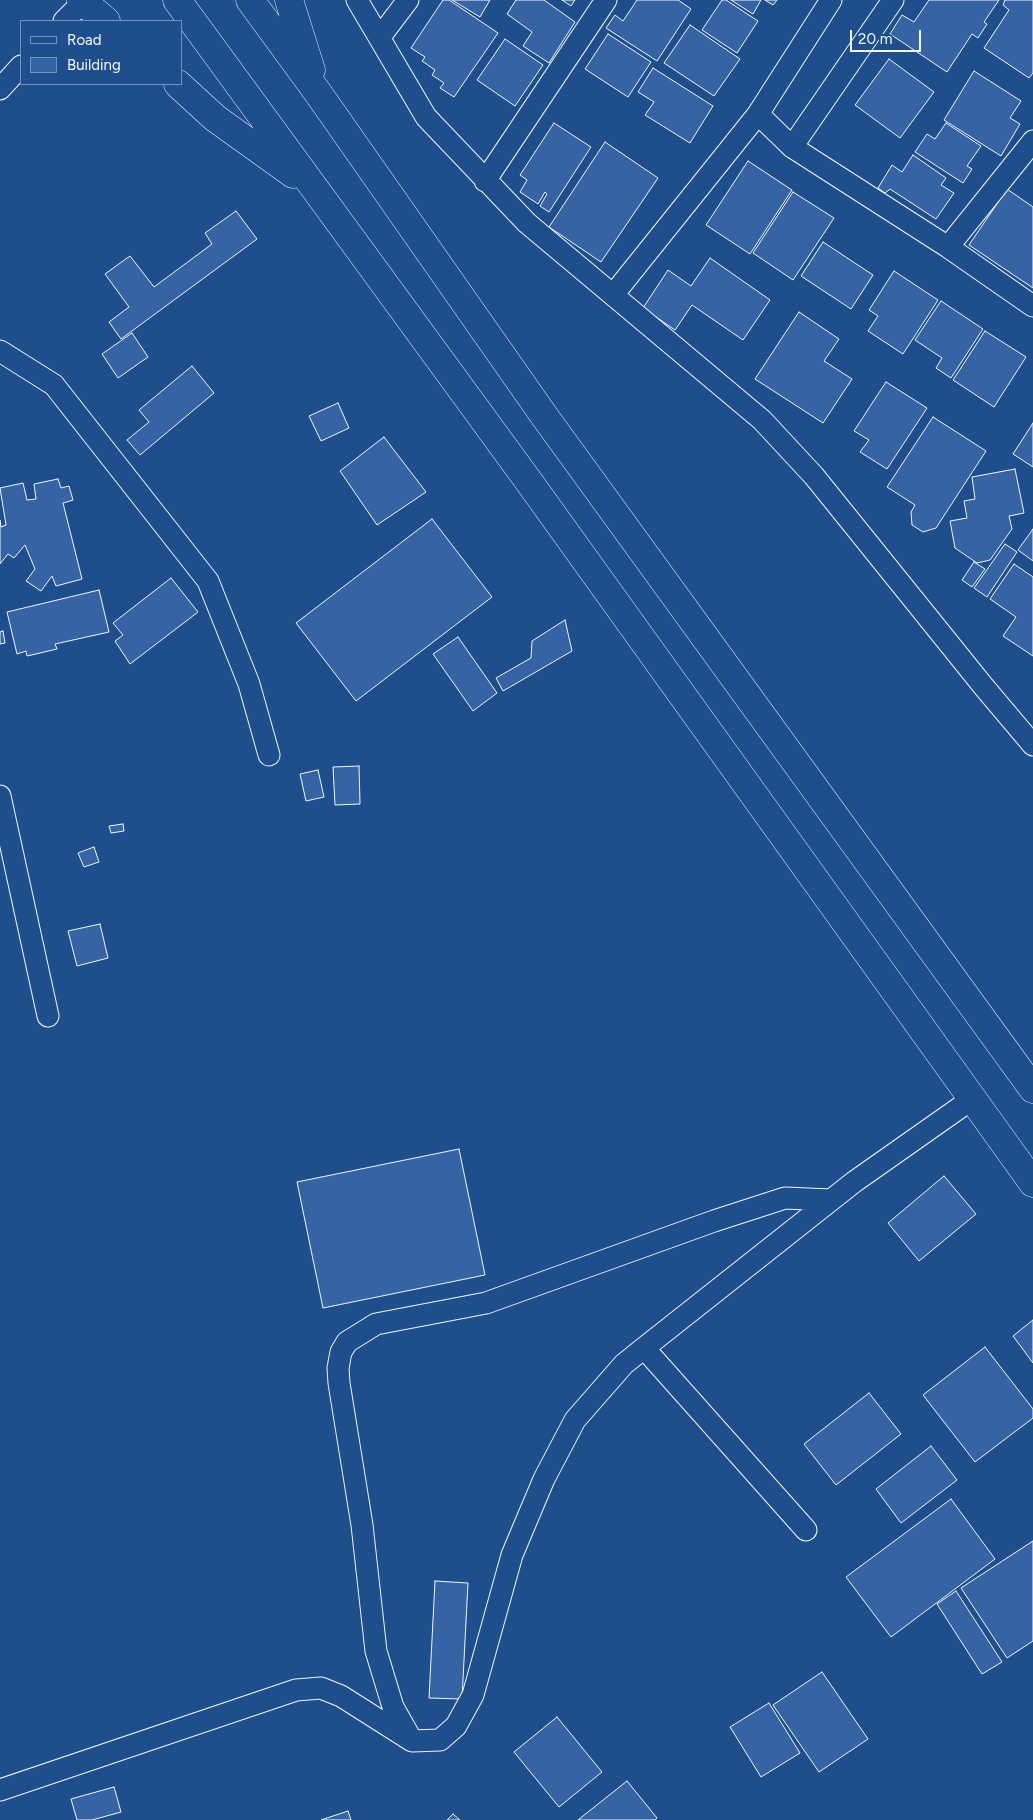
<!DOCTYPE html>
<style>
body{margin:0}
#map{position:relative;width:1033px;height:1820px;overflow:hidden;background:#1f4e8c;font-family:Figtree,sans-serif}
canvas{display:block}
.legend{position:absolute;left:20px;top:20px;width:162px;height:65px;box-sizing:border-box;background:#1f4e8c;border:1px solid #7391ba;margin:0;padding:6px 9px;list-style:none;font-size:15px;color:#f2f6ff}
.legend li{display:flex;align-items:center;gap:10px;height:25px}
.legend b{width:25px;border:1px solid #7391ba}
.scale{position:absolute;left:850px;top:30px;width:71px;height:22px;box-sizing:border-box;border:2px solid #f2f6ff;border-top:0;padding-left:6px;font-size:15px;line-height:18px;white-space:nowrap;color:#f2f6ff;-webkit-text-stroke:4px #1f4e8c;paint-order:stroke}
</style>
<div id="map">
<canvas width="1033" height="1820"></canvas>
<ul class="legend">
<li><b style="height:6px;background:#1f4e8c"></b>Road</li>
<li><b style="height:14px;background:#3563a3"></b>Building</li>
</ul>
<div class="scale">20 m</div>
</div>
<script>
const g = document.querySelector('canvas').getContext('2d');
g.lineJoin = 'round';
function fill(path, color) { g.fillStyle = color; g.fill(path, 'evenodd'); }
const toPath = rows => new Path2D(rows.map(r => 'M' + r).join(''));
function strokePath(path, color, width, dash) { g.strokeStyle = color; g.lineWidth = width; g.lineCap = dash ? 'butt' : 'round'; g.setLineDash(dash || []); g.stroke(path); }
const building = toPath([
 [443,0,449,0,498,33,454,97,440,88,444,83,432,75,435,70,422,61,425,57,411,48,443,0],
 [452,0,490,0,480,17,452,0],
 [516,0,544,0,575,22,549,63,523,46,532,32,507,14,516,0],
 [562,0,575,0,571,6,562,0],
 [637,0,678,0,691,9,657,61,606,28,615,15,623,21,637,0],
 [722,0,726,0,758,21,737,53,702,30,722,0],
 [731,0,761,0,753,14,731,0],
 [765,0,777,0,773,5,765,0],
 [929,0,999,0,984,22,987,24,978,38,972,34,947,72,890,34,902,15,914,22,929,0],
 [1005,0,1033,0,1033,73,1029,78,984,48,1009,10,1003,5,1005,0],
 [690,25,740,59,714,96,664,63,690,25],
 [608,34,651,62,628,97,585,69,608,34],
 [505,39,543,65,515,106,477,80,505,39],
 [889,59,934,92,900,138,855,105,889,59],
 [653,68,713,106,690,143,645,115,654,102,638,92,653,68],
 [974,71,1021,101,1010,118,1020,124,1001,156,944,120,974,71],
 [554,123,591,147,549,212,540,206,547,194,545,192,538,204,520,192,527,180,520,175,554,123],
 [946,123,981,146,967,166,972,169,963,183,915,152,927,134,935,139,946,123],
 [605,142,658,178,601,262,549,227,605,142],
 [913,155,946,178,941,185,954,193,936,219,890,189,885,193,878,188,892,165,902,172,913,155],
 [748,161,792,190,750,254,706,225,748,161],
 [1007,189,1033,207,1033,288,969,245,1007,189],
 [793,192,834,218,793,280,753,253,793,192],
 [236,211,257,239,121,339,109,322,129,307,105,274,130,256,154,287,212,244,205,233,236,211],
 [823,242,873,275,851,309,801,276,823,242],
 [710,258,770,300,743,340,692,305,675,330,643,308,668,270,691,286,710,258],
 [894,271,938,300,903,354,868,331,878,316,869,310,894,271],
 [941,301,983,329,951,378,936,368,942,358,915,340,941,301],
 [799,312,839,339,824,361,852,379,823,423,755,379,799,312],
 [985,331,1026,357,994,407,953,380,985,331],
 [132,333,148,357,118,378,102,354,132,333],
 [192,366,214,393,140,455,127,440,149,422,139,410,192,366],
 [886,382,927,408,887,469,860,452,869,440,854,431,886,382],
 [338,403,349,428,321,441,309,416,338,403],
 [933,417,986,451,936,528,923,532,912,525,911,512,915,505,887,487,933,417],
 [1033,423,1033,467,1013,454,1033,423],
 [384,437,426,492,377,525,340,471,384,437],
 [1015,469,1024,513,1009,516,1012,529,990,560,977,563,955,548,950,521,967,518,964,501,975,499,972,477,1015,469],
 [58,479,61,488,69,486,73,500,63,503,82,579,56,586,52,576,41,591,26,581,35,569,25,545,14,558,8,554,0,564,0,520,1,527,6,525,0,488,23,483,27,500,36,499,34,484,58,479],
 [432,519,492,597,356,701,296,623,432,519],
 [1033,529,1033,561,1018,550,1033,529],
 [1005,544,1017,552,987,597,974,588,1005,544],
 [974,562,985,569,972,587,962,580,974,562],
 [1014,564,1033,577,1033,656,1003,636,1016,617,990,599,1014,564],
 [171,578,198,612,130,664,115,641,123,635,113,623,171,578],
 [99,590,109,632,55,644,57,649,27,656,26,651,17,654,7,612,99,590],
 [565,620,572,651,503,691,496,678,531,658,532,641,565,620],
 [3,631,5,643,0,644,0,632,3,631],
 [458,637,497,693,473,711,433,654,458,637],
 [359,766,360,804,335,805,333,767,359,766],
 [318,770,324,797,306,801,300,774,318,770],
 [123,824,124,831,111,833,109,826,123,824],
 [94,847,99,862,84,867,78,853,94,847],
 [100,924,108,958,77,966,68,931,100,924],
 [459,1149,485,1275,323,1308,297,1182,459,1149],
 [944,1176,976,1214,919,1261,888,1223,944,1176],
 [1033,1320,1033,1363,1013,1336,1033,1320],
 [985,1347,1033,1409,1033,1418,975,1462,923,1395,985,1347],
 [869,1393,901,1434,836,1485,804,1444,869,1393],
 [931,1446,957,1480,901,1523,876,1489,931,1446],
 [951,1499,995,1559,891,1637,846,1577,951,1499],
 [1033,1541,1033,1641,1007,1658,961,1588,1033,1541],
 [435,1581,468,1583,462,1699,429,1698,435,1581],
 [956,1591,1002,1662,982,1674,937,1604,956,1591],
 [822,1672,868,1739,819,1772,773,1705,822,1672],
 [769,1703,800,1753,761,1777,730,1727,769,1703],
 [557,1717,602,1772,559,1807,514,1752,557,1717],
 [627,1781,657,1818,655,1820,578,1820,627,1781],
 [114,1787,121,1812,92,1820,77,1820,71,1799,114,1787],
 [348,1811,351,1820,321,1820,348,1811],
 [453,1814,460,1820,447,1820,453,1814]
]);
fill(building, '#3563a3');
strokePath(building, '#f2f6ff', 1);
const minor = toPath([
 [357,0,426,117,527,223,762,420,814,476,984,687,1033,745],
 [64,21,83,2],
 [380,37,408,0],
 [0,89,21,66],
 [758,114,792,147,948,247,1033,306],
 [792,147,893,0],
 [485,181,606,0],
 [948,247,1033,141],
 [613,295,758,114,831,0],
 [0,351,54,385,208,581,249,684,269,755],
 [0,796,48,1016],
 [644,1348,806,1530],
 [411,1739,393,1707,376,1651,362,1525,339,1383,338,1368,341,1352,347,1342,376,1324,486,1303,714,1221,785,1198,831,1200],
 [0,1790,296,1690,321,1688,341,1696,412,1741,440,1740,456,1726,473,1695,512,1555,544,1479,575,1420,624,1364,644,1348,854,1182,972,1099]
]);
const trunk = toPath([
 [81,0,106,21],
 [177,0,527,479,1033,1183],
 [250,0,318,93,545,417,1033,1089],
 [289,0,311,70],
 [178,84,215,118,293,174]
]);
strokePath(minor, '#f2f6ff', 23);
strokePath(trunk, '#f2f6ff', 29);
strokePath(minor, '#1f4e8c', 21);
strokePath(trunk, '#1f4e8c', 28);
</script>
